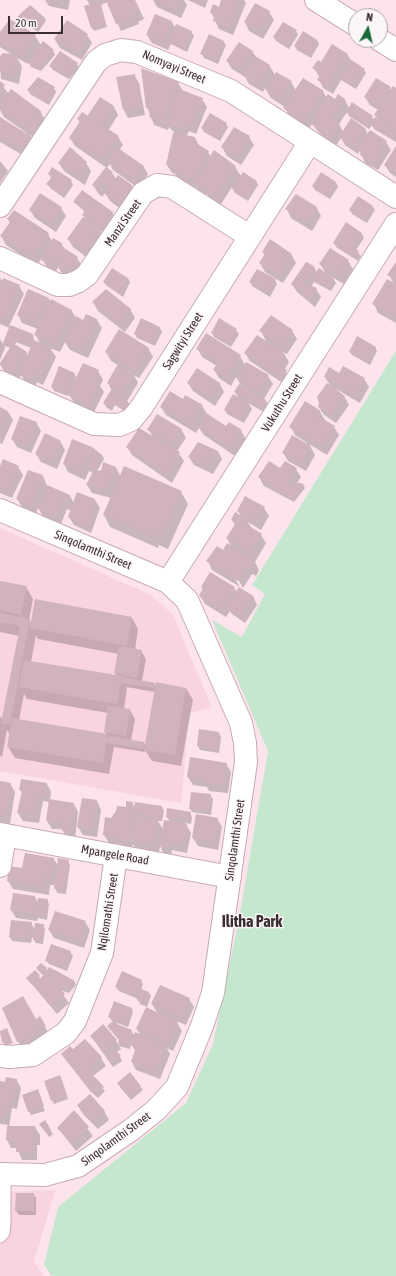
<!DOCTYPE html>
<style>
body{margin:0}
#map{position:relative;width:396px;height:1276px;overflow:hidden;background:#fce3ec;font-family:"Asap Condensed",sans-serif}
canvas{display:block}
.north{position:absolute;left:348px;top:8px;width:40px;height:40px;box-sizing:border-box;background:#fcf6f8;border:1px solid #aea6a9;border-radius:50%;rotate:8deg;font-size:11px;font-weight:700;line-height:16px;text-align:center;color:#3a2e33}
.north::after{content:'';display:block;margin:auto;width:14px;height:18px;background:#186a3b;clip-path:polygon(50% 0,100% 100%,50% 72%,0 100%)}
.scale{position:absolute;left:8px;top:16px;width:55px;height:18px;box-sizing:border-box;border:2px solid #3a2e33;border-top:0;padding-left:5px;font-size:12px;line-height:14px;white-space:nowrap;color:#3a2e33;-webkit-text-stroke:3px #fcf6f8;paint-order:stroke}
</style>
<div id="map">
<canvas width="396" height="1276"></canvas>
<div class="north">N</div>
<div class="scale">20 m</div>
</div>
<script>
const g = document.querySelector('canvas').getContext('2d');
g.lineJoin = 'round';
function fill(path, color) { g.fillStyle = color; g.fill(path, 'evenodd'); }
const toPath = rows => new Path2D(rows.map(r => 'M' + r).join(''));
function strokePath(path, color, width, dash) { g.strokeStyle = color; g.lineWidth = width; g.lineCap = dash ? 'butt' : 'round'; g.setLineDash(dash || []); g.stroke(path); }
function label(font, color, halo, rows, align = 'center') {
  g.font = font + ' "Asap Condensed",sans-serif'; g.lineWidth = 3; g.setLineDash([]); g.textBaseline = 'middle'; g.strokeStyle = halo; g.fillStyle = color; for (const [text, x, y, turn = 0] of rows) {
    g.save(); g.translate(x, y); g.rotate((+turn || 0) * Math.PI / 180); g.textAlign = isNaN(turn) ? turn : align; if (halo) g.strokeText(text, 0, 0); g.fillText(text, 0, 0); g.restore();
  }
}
fill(toPath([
 [0,528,151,595,173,615,212,708,189,713,181,803,0,771],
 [55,1190,34,1262,44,1276,0,1276,0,1192]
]), '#f9d3e1');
fill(toPath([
 [396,351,396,1276,52,1276,44,1265,58,1207,186,1103,213,1044,239,919,268,751,212,620,242,637,265,594,252,585]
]), '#c5e7ce');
fill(toPath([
 [45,0,70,0,68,10,49,6],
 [87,0,135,0,144,19,138,22,139,24,121,31,108,2,101,5,107,27,94,31,92,28,90,5],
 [153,0,184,0,187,5,181,18,157,7],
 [188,0,208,0,205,8],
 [222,0,244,0,246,3,233,35,219,29,211,12,219,8],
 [256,4,269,12,274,20,263,39,249,31,245,22],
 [155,15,172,22,175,28,191,32,194,36,187,52,171,44,168,50,152,43,147,35],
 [18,17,44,17,46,21,38,32,20,21],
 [296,31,298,35,289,49,276,41,274,37],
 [0,33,35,36,41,45,53,51,55,55,41,71,31,67,29,62,28,64,17,58,22,66,19,84,1,79,0,57,13,55,0,47],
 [87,35,92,43,82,60,60,48,55,40],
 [317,40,319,44,311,58,297,50,295,46],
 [223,41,226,45,218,64,204,58,202,54],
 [252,51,256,57,269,65,275,75,291,82,296,90,323,92,327,98,335,100,338,96,345,100,349,108,372,117,374,120,379,121,375,115,378,110,370,105,365,97,390,88,391,90,396,89,396,142,374,129,372,125,369,129,349,116,347,112,339,124,343,132,365,128,368,135,386,142,391,150,378,170,365,163,360,151,358,154,345,145,341,138,335,147,327,142,312,124,309,129,289,116,285,107,271,98,265,88,263,92,249,84,245,77,232,69,227,61],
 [347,54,351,61,364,70,366,73,356,89,341,80,333,94,323,88,319,80,320,78,314,68],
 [77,64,79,68,69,79,53,70,50,66],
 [134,75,139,83,145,115,128,118,124,110],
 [0,83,9,94,40,111,45,120,37,140,29,134,36,146,26,157,0,142,0,118,27,135,28,134,4,117,0,110],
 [178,83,183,91,202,99,207,107,196,134,189,131,186,137,195,138,200,147,208,152,211,157,235,167,241,176,256,181,258,185,248,201,235,193,232,187,220,206,211,201,207,194,206,195,199,191,196,187,196,188,178,178,175,174,172,173,167,165,174,132,169,127,168,130,154,125,147,107],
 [54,88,56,92,49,105,30,94,28,90],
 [100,98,114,107,118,115,108,131,118,137,123,145,119,150,143,166,148,174,138,188,113,170,110,164,107,168,112,173,116,179,118,176,132,186,136,194,123,211,110,201,105,193,102,197,98,193,93,185,107,168,75,146,70,138,80,123,78,119,87,117],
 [226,124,228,127,220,141,204,132,202,128],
 [249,137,254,145,241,165,227,156,222,147],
 [396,148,396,177,390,173,385,165],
 [0,161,8,171,0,183],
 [59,163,86,163,91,171,85,185,64,171],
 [49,174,71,181,73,185,64,198,50,188,48,184,51,178],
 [321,174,336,183,338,187,330,199,315,190,313,186],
 [296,195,317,208,321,216,312,231,291,218,287,209],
 [91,197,112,212,117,221,107,236,100,231,105,239,90,260,73,247,68,239,87,222,83,215,85,212,74,202],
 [372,206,375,210,367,223,352,214,350,210],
 [61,208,66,216,56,232,35,218,30,210],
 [8,219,48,234,52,241,61,243,66,251,77,258,82,266,70,278,63,275,58,267,55,273,47,268,42,258,37,265,6,245,2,237,10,223],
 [346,224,362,234,364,238,356,250,361,256,358,261,336,247,334,243],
 [263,252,291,254,296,263,283,283,265,272,260,263,265,256],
 [348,261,353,269,344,284,332,277,336,283,331,291,314,282,311,287,316,289,321,297,315,307,297,292,292,284,306,263,314,267,317,273,327,275,320,264],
 [396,264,396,323,378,313,374,304,394,284,389,275],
 [0,278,3,282,19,286,24,294,9,326,33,335,34,341,41,345,36,335,38,329,22,323,18,315,29,290,49,299,51,303,71,310,76,318,84,321,86,315,97,320,102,328,88,358,70,350,65,342,60,352,50,348,56,357,43,385,37,382,36,385,25,381,21,375,18,381,5,373,0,364,11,348,4,346,5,348,0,360,0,339,3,344,10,328,0,324],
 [16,342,31,348,28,356,26,352,15,345],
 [128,278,130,282,123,297,107,286,104,282],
 [275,280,277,284,270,297,252,286,250,282],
 [93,302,130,309,135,318,125,332,98,311],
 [160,328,162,332,155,346,137,338,135,334],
 [236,330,239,334,231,347,214,337,212,333],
 [261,331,292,331,297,339,287,354,283,352,289,362,284,370,291,379,287,386,250,361,245,353,267,343],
 [375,347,377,351,370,365,352,355,350,352],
 [148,348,153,357,139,378,134,375,138,383,127,401,130,405,126,412,115,405,112,411,106,407,104,403,112,391,108,383,118,365,111,361,106,352],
 [198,349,240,356,245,365,268,376,273,384,264,399,268,404,264,412,248,403,252,409,244,423,227,414,225,410,239,399,235,392,242,387,236,377,231,386,219,378,214,370,217,366,202,357],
 [197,369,220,384,224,392,215,406,193,391,188,383],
 [98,371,103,380,100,386,104,392,94,412,74,403,69,394,68,396,54,391,52,387,74,374,77,378],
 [339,374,364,379,369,387,360,403,336,389,336,390,344,396,349,405,336,423,324,415,319,407,331,387,325,377],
 [183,400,202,406,207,414,226,427,241,431,246,439,235,456,204,435,199,428,196,433,166,415,161,407],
 [0,409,8,412,13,420,2,444,0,443],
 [320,412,325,420,334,427,339,435,327,455,309,444,315,455,306,471,288,461,283,452,306,444,307,443,295,435,291,427],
 [36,422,41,431,31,453,17,447,12,439],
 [181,429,186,438,177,451,184,461,172,483,132,455,127,447,153,437,149,430],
 [60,441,65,450,57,469,41,462,36,454],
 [91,448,102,455,104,459,97,471,116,468,121,477,181,492,188,504,168,549,159,545,158,548,110,527,104,515,111,498,92,493,87,485,93,473,89,471,85,480,68,472,64,464],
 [218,451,222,459,213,474,194,465,189,457],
 [18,467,23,475,12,498,0,493,0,469],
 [296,469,301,477,297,483,303,485,305,488,294,502,264,486,259,477,281,470],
 [29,472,43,476,47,486,70,496,74,503,95,500,100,508,91,533,74,525,69,517,72,511,67,509,61,524,43,516,38,508,36,514,22,507,17,499],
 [264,508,269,516,261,530,248,522,252,529,261,535,266,543,255,562,259,570,256,576,252,574,243,588,236,576,234,577,241,589,253,596,257,605,245,623,232,614,230,611,226,617,205,604,200,596,204,590,202,587,234,588,237,592,240,587,212,570,208,561,232,548,227,538,235,525,232,520,242,518,238,511],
 [0,582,26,587,33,599,29,620,32,624,132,618,138,629,135,650,141,651,146,659,142,681,154,683,156,686,186,688,193,700,181,766,152,761,145,750,145,752,114,747,109,774,15,758,8,747,10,735,7,730,2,757,0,756,0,716,3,720,19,636,0,632],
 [36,635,38,639,119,654,115,673,117,677,31,662],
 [127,687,155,692,146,746,144,743,131,741,135,719,130,710,124,709],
 [24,694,27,699,108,713,105,732,106,735,19,720],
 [219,733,221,737,219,753,200,750,198,746],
 [226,764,231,772,228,793,209,791,207,787,193,785,188,777],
 [0,782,10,784,15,792,10,824,0,822],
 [47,784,51,792,50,801,74,804,78,812,75,839,67,838,62,829,52,829,47,821,50,802,43,801,39,823,23,821,18,813,22,793,20,790],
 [210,795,213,799,211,815,192,812,190,808],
 [97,801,101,810,97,837,83,835,78,827],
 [132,803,135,808,162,807,164,811,162,821,158,821,163,829,170,822,167,817,190,813,192,817,191,824,185,823,191,833,187,853,172,850,171,856,164,854,160,846,159,852,135,848,133,844,132,849,122,848,120,844,109,843,104,835,111,819],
 [217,819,222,827,218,850,198,846,193,838],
 [54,859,58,866,68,861,70,865,66,894,57,893,55,885,50,885,49,895,13,889,8,881,23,869],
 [35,897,38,903,47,900,49,904,47,920,38,918,37,921,16,918,11,910],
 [85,922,90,930,84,948,54,938,49,930],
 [31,923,35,930,43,925,45,929,43,944,36,943,32,937,31,943,12,941,10,937],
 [70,952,73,956,67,971,49,964,46,960],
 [41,964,48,971,74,981,76,985,69,993,60,990,69,1003,57,1014,30,982,35,971,41,979,44,977,38,969],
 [141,980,143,984,141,990,148,992,151,996,147,1007,140,1004,138,999,119,991,116,987],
 [189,999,194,1007,186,1025,176,1021,182,1031,173,1051,167,1048,170,1054,160,1079,136,1070,132,1062,136,1052,131,1044,130,1049,119,1046,121,1049,117,1052,122,1061,113,1067,91,1036,116,1041,119,1045,120,1041,108,1026,113,1022,109,1017,131,1008,133,1012,128,1027,117,1023,116,1025,131,1031,135,1036,141,1036,137,1029,158,1014,152,1004],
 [40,1018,49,1034,23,1050,18,1041,36,1020],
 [7,1030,13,1043,5,1046,0,1032],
 [73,1051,101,1058,106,1066,93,1076,105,1091,98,1098,90,1091,62,1054],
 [16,1079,21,1088,17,1109,12,1108,9,1127,35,1127,40,1135,40,1145,37,1145,37,1160,22,1160,17,1148,11,1148,7,1140,8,1125,0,1124,0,1082,6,1083],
 [62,1080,68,1099,54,1104,52,1100],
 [140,1086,143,1090,131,1100,120,1087],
 [38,1093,45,1111,31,1115,29,1111],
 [78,1106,104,1111,109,1120,98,1129,83,1114],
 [74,1111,93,1136,76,1151,58,1128],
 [43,1128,50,1130,53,1134,49,1137],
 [33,1194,36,1198,36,1215,19,1215,16,1211]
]), '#0003');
fill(toPath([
 [108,0,135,0,140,11,134,13,135,16,116,24,107,3,109,2],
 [153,0,181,0,177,10],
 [191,0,204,0,202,5],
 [221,0,240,0,229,27,213,21,215,14,210,12,213,4,219,7],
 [100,1,105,23,91,28,84,6],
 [255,3,270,11,258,31,244,22],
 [30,5,44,17,36,29,17,17],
 [155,14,172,21,164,42,146,35],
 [10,19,36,35,23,57,0,42,0,32],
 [67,20,88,34,77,52,54,39],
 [283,22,297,30,287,46,273,37],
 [176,24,192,31,185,49,168,42],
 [303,31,317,40,308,55,294,46],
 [209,34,224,41,216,60,200,54],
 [43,41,54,50,38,68,28,63],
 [239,42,253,51,241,70,226,61],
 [332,44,348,54,328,86,317,80,321,74,312,68,318,60,321,62],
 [60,51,78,63,67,75,49,66],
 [3,53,12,54,18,56,14,76,0,72,0,56],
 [255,56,270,65,258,84,243,75],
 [350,59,365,69,354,86,339,76],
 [141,68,179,82,163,122,149,117,151,110,146,108],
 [276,72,292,81,280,99,265,89],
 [135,74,141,107,123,110,116,77],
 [38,77,55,87,47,102,27,90],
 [303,78,324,91,304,122,283,108],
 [376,78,391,87,379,106,364,97],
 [0,81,5,85,0,93],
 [393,86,396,88,396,129,374,115],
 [11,89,41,111,33,132,0,110,0,105],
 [179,89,203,98,192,126,184,123,182,129,166,123],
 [328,94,335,99,338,94,345,99,332,119,340,124,330,139,321,134,323,131,310,123],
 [100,97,114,106,102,124,88,115],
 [352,102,373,116,367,126,346,112],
 [82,112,119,136,102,160,69,138,80,121,77,119],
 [210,113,227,123,217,138,201,128],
 [0,117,32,137,21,149,0,137],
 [375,117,396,131,395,139,393,139,370,125],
 [351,118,365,128,353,146,339,137],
 [234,127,250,136,237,157,221,147],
 [370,130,387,141,373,163,360,155,361,152,357,149],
 [173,133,195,137,194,142,209,151,191,180,172,170,173,166,166,165],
 [396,146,396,170,393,171,384,165],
 [70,147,87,162,81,177,58,163],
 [118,148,144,166,134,180,107,162,115,149,117,150],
 [214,150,236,166,215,199,205,193,208,189,193,183],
 [52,167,72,180,62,195,46,184,52,177,48,174],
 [106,167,113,172,110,176,115,179,118,175,132,185,119,204,104,193,108,187,102,182,97,189,92,185],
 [243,172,257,181,246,198,232,189],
 [321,172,336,182,327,196,312,186],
 [82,190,92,197,83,209,73,202],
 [40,193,62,207,51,224,29,210],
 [296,194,317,207,307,223,285,209],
 [358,196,373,206,364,220,349,210],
 [93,198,113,212,102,228,82,215],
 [14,210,49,233,32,257,0,236,10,222,7,219],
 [83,217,101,230,85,252,67,239],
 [346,222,362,233,353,247,359,251,356,257,333,243],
 [53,238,62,243,61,246,78,257,74,269,67,265,66,271,58,267,59,262,53,260,51,265,41,260],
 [270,239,292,254,278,275,259,263,265,254,262,252],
 [330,248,349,260,339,276,319,264],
 [306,262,314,266,304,283,317,288,310,299,291,284],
 [396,262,396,280,387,275],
 [112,268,128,278,121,294,103,282],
 [319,268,334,279,329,288,311,279],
 [257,269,276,279,268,293,249,282],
 [3,278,20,285,4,319,0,318,0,285],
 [387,279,396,284,396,315,394,317,372,304],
 [28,289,49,298,37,323,17,315],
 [106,289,131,309,120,325,92,302],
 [51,299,72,310,56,345,34,335],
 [86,314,97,319,83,351,64,342,76,316,83,320],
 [271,315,293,330,282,347,259,331],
 [141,318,160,327,153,343,134,334],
 [219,318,237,329,228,343,211,333],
 [10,325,33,334,29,345,14,339,11,345,3,343],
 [119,329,149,348,135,371,105,352],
 [206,333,241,355,226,378,213,370,218,362,196,349],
 [257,335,285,354,278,364,287,370,282,378,244,353],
 [357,336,376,347,368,361,349,352],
 [34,340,52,348,39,377,33,374,31,378,19,373],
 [13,343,27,352,13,373,0,363],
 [246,362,269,375,258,392,236,378],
 [83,363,99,370,94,381,99,383,90,405,68,395],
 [118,364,134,374,123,393,107,383],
 [59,366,75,373,66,393,51,387],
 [343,366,365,378,355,395,324,377,329,367,339,373],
 [197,368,220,383,210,398,187,383],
 [327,383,345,396,331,416,318,407,319,403,317,397],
 [239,384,266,400,262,408,234,392],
 [111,390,128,401,123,408,113,402,110,407,103,403],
 [170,391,183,399,185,395,203,405,191,425,160,407],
 [233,394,250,405,241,420,224,410],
 [305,401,321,411,318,416,335,426,322,447,289,427],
 [0,407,8,411,0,431],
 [206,413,226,426,229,422,242,430,231,448,198,427],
 [157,414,182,429,172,444,147,430],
 [20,416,37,422,27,446,11,439],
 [139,428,180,452,167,475,126,447],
 [45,433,61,441,52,461,35,454],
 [292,435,311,446,301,463,282,453],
 [72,439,92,447,102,455,94,470,87,469,92,447,80,473,63,464],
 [198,442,218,451,208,466,188,457],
 [3,459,19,466,8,491,0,488,0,466],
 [269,461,280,468,285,461,297,468,287,483,292,486,296,482,304,484,292,499,258,477],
 [103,462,116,467,107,490,86,485,94,470,101,471],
 [124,466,182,491,161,538,152,534,151,536,103,515],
 [28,470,43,475,32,506,16,499],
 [47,485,70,495,68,503,62,501,56,516,37,508],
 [77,492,95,499,87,526,68,517],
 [245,496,265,507,256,522,237,511],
 [235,512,248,520,246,524,262,534,250,553,226,538,236,523,231,520],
 [227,543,255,561,251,569,247,566,238,581,206,561,217,546,223,550],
 [210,572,235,587,221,609,199,596,203,588,201,587],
 [0,581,27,586,21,615,0,610],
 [239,587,253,596,241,615,226,606],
 [35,599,132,617,127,646,30,628],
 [0,613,30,619,10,724,1,723,20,626,0,622],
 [119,646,142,650,137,678,114,673],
 [24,660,122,676,117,704,19,687],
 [123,677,155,683,154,688,121,683],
 [156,682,186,688,175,755,144,750],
 [108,706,130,709,126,736,104,732],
 [12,718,108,734,103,763,7,747],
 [199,729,219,732,217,749,197,746],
 [108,736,144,742,143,749,107,743],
 [190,757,227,763,224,785,204,783,204,779,187,777],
 [21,779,47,783,45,795,39,793,35,815,17,813,22,791,19,790],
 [0,781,11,783,6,816,0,815],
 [191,792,211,794,209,811,189,809],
 [82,798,97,800,92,829,77,827],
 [49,799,74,803,70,831,61,830,62,821,46,821],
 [126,801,133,802,128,841,116,840,117,837,103,835,105,817,111,818,116,811,117,806,126,807],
 [135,802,162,806,160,818,133,813],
 [167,808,191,812,189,820,166,817],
 [196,814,218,818,214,842,192,838],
 [133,816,158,819,155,844,129,840],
 [164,820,187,824,183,845,168,842,167,848,159,846],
 [25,853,54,858,52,878,46,877,45,887,7,881,9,866,22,868],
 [58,858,69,860,64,890,54,889],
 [13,893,35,896,33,913,10,910],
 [38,898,48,899,46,916,35,915],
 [55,911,86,921,79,940,48,930],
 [11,920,32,922,30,939,9,937],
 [35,923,44,924,42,940,33,939],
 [51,944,71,951,65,968,45,961],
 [41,963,47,968,42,974,36,968],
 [49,967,75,981,66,990,61,988,46,972],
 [35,970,40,975,31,984,26,978],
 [122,971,142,980,135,995,115,987],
 [46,973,65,994,51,1006,33,985],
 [160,985,190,998,182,1017,151,1004],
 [141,989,149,992,144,1003,137,1000],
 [23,996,36,1019,40,1016,46,1026,33,1033,34,1035,24,1041,23,1039,17,1042,2,1008],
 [114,1001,132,1008,126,1024,108,1017],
 [146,1007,178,1022,168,1043,136,1029],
 [112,1022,132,1030,128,1046,118,1043,119,1040,107,1026],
 [103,1024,117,1040,104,1052,90,1036],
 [7,1028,11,1039,2,1043,0,1031],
 [135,1032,166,1045,156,1072,131,1062,136,1047,130,1045],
 [85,1039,102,1057,88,1069,94,1076,85,1084,61,1054,70,1046,73,1049],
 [116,1050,121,1056,110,1063,106,1057],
 [130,1072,141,1086,128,1096,117,1083],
 [60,1075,67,1095,51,1101,44,1081],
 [6,1077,17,1079,13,1101,8,1101,5,1118,0,1117,0,1081,5,1082],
 [95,1077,104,1087,95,1094,86,1085],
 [38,1089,44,1106,28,1112,22,1095],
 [90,1094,105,1111,92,1122,77,1105],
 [74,1110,89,1127,71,1143,57,1128],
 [45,1120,51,1130,46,1133,39,1124],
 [7,1126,35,1126,35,1137,33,1137,33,1152,16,1152,16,1141,6,1140],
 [16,1193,34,1193,34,1211,15,1211]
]), '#d1b3be');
const lane = toPath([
 [0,1237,4,1233,5,1224,5,1175]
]);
const street = toPath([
 [316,0,356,25],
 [380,40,396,50],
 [0,206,96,62,105,55,121,50,137,52,231,91,396,197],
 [0,258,58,285,69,285,79,281,87,275,143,193,157,185,172,187,249,236],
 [0,382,94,424,119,425,131,420,141,408,310,142],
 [0,510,168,582,187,600,241,723,245,743,246,762,213,993,202,1026,177,1087,156,1110,131,1130,78,1166,45,1175,0,1174],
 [168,582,396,224],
 [0,834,230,877],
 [0,866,5,835],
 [0,1056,10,1057,33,1055,66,1033,75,1021,102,953,116,856]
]);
strokePath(lane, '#c8abb5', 13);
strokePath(street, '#c8abb5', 24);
strokePath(lane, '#fff', 11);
strokePath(street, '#fff', 22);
label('12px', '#3a2e33', '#fcf6f8', [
 ["Nomyayi Street",174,67,23],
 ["Manzi Street",123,223,-55],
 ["Sagwityi Street",183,341,-58],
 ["Vukuthu Street",282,403,-58],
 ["Sinqolamthi Street",93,550,23],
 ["Sinqolamthi Street",235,840,-82],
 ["Mpangele Road",115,855,10],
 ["Nqilomathi Street",108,912,-81],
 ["Sinqolamthi Street",116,1139,-36]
]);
label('bold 16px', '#3a2e33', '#fcf6f8', [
 ["Ilitha Park",252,922]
]);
</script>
